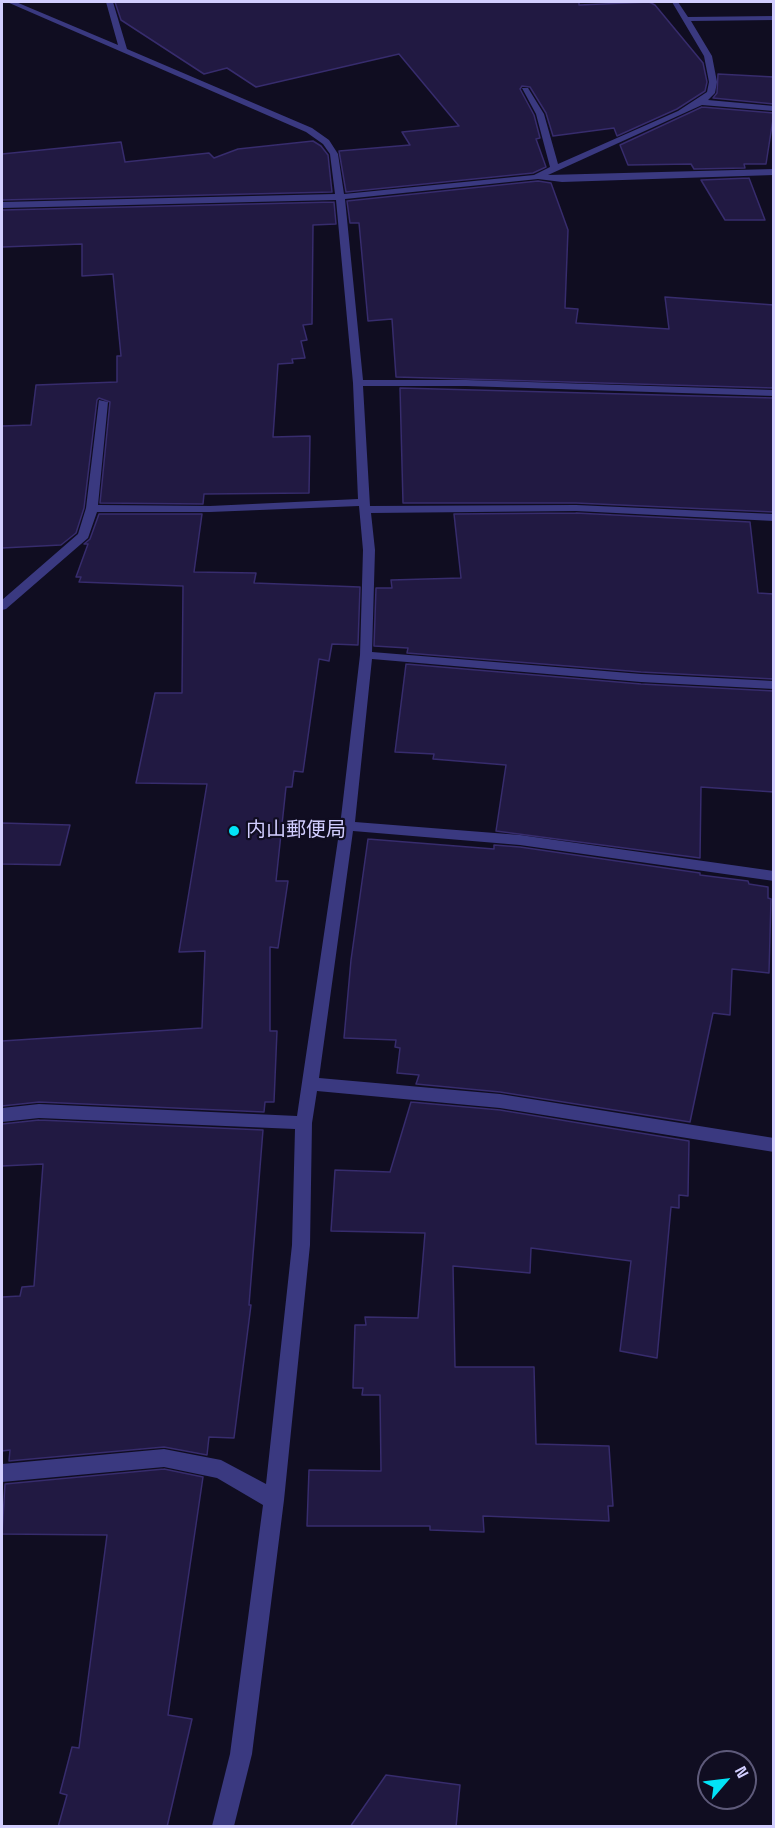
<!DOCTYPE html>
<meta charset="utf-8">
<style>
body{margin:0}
#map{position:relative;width:775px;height:1828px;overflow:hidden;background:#100d21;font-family:"Space Grotesk",sans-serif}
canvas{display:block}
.frame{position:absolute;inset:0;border:3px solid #d2ceff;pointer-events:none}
.north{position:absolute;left:697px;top:1750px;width:60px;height:60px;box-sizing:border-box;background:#100d21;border:2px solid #5e5a7a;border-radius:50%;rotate:62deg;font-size:16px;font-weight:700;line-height:24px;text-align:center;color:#d2ceff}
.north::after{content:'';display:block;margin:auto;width:21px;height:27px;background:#02e3f6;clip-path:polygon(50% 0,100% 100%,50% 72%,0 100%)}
</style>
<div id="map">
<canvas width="775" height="1828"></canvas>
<div class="frame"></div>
<div class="north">N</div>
</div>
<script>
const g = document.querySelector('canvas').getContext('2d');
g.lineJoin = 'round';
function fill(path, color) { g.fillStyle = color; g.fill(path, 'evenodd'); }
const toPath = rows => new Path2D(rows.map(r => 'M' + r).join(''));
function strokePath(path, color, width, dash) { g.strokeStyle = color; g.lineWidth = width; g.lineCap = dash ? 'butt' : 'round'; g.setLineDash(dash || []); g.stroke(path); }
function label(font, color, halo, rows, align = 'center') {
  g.font = font + ' "Space Grotesk","Noto Sans JP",sans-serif'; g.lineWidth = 4.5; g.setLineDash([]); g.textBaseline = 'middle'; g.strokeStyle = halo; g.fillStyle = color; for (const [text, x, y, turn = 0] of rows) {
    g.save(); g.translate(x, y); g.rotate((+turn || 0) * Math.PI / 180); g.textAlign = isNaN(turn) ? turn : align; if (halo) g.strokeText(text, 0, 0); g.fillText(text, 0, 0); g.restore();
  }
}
const building = toPath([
 [115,2,579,2,579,5,649,2,655,5,703,63,707,82,705,91,677,109,617,136,614,128,553,136,546,113,530,87,522,86,520,89,534,115,540,138,536,139,546,167,533,173,346,192,339,151,410,145,402,132,459,126,399,54,256,87,227,68,204,74,121,20,115,2],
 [718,74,774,77,774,104,713,98,717,93,718,74],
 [702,107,774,113,766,164,744,164,745,168,694,169,691,164,628,165,620,145,702,107],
 [313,141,321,146,328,155,332,192,2,200,2,154,121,142,125,162,209,153,214,158,238,149,313,141],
 [749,178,765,220,725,220,701,180,749,178],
 [538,181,551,183,568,230,565,308,578,309,576,323,669,329,665,297,774,305,774,388,396,377,392,319,368,321,359,223,350,223,347,201,538,181],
 [334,202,336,224,313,225,312,324,303,325,307,340,301,341,305,358,292,359,293,363,278,364,273,437,310,436,309,493,204,494,203,504,100,503,110,402,99,398,97,400,84,508,76,533,61,545,2,548,2,426,31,425,36,385,117,382,117,356,121,356,113,274,82,276,82,244,2,247,2,210,334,202],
 [400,388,774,398,774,512,576,503,403,503,400,388],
 [576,513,750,522,758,593,774,594,774,679,641,672,407,653,408,648,374,646,376,588,392,588,391,580,461,578,454,514,576,513],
 [99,514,202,514,194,572,256,573,254,583,360,587,358,645,332,644,329,661,319,659,303,772,294,771,292,787,286,787,276,881,288,881,278,948,270,947,270,1031,277,1031,274,1102,265,1102,264,1112,39,1102,2,1106,2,1041,202,1028,205,951,179,952,207,784,136,783,155,693,182,693,183,586,79,582,81,577,76,577,88,544,84,544,90,539,99,514],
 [406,664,641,684,774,691,774,792,701,787,700,858,496,831,506,765,433,759,434,754,395,752,406,664],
 [2,823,70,825,60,865,2,864,2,823],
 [368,839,494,849,494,845,520,847,700,873,700,875,748,881,749,884,768,887,768,898,771,899,769,973,732,969,730,1015,713,1013,690,1122,500,1092,416,1084,419,1075,397,1073,400,1048,395,1047,396,1040,344,1038,351,960,368,839],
 [411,1102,500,1110,689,1141,688,1196,679,1195,679,1208,671,1207,657,1358,620,1351,631,1261,531,1248,530,1273,453,1266,455,1367,534,1367,536,1444,609,1446,613,1506,608,1506,609,1521,483,1516,484,1532,430,1530,430,1526,307,1526,309,1470,381,1471,380,1395,362,1395,363,1388,353,1388,355,1325,366,1325,365,1317,418,1318,425,1233,331,1231,335,1170,390,1172,411,1102],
 [39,1120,263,1130,249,1305,251,1305,234,1438,209,1437,207,1455,164,1447,9,1461,10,1450,2,1451,2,1297,20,1296,22,1287,34,1286,43,1164,2,1166,2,1124,39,1120],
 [164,1469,203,1477,168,1715,192,1719,167,1827,58,1827,67,1795,60,1793,72,1747,79,1748,107,1535,2,1534,5,1484,164,1469],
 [386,1775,460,1785,456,1827,350,1827,386,1775]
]);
fill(building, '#211942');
strokePath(building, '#372c6d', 1.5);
fill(toPath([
 [7,2,16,2,118,45,106,2,113,2,127,49,312,128,329,140,338,154,344,194,534,175,550,167,536,114,522,88,528,88,544,114,558,164,678,111,707,92,709,82,704,56,672,2,678,2,688,17,774,16,774,20,691,21,712,56,717,82,715,93,708,100,774,106,774,111,702,105,548,175,774,169,774,175,562,182,538,179,345,199,363,380,466,380,774,390,774,396,466,386,363,386,370,506,576,505,774,514,774,521,576,511,371,513,375,550,372,652,641,674,774,681,774,689,641,682,372,659,355,822,520,835,774,871,774,881,520,845,353,831,319,1078,500,1094,774,1138,774,1152,500,1108,317,1091,312,1123,310,1245,284,1500,252,1754,234,1826,212,1826,230,1754,263,1505,217,1478,164,1467,2,1482,2,1464,164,1449,221,1460,266,1484,292,1245,295,1129,39,1118,2,1122,2,1108,39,1104,297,1116,340,826,360,655,363,550,359,506,210,512,97,512,88,538,6,609,2,610,2,600,78,534,86,508,99,400,108,402,98,505,210,506,358,499,353,383,336,200,2,208,2,202,335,194,330,154,323,144,306,132,7,2]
]), '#3a3980');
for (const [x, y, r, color] of [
 [234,831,6,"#02e3f6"]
]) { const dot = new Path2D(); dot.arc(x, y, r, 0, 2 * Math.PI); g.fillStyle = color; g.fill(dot); strokePath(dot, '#100d21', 2); }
label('20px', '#d2ceff', '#100d21', [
 ["内山郵便局",246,831]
], 'left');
</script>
